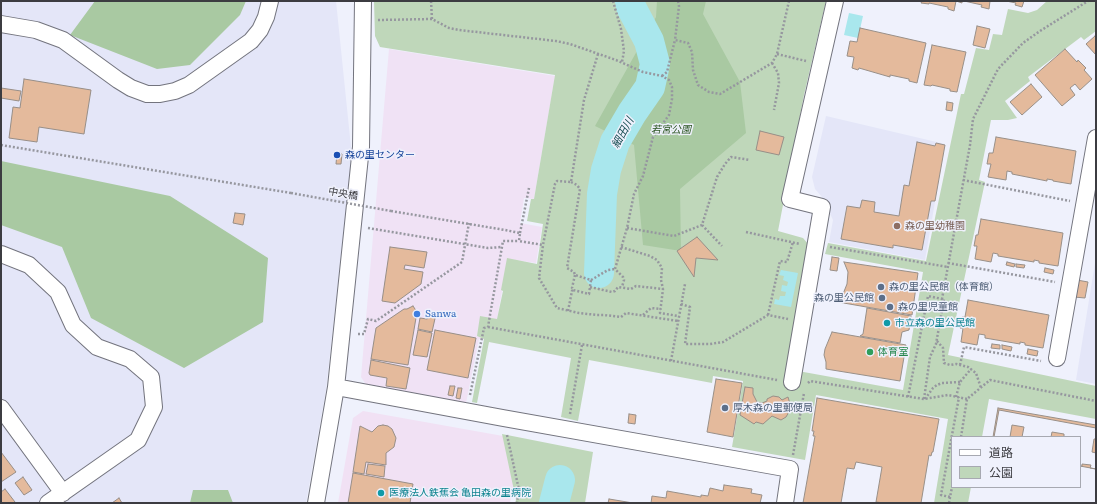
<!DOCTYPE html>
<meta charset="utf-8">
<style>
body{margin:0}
#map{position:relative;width:1097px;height:504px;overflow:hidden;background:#eff1fc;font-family:Literata,"Noto Sans JP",serif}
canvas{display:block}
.frame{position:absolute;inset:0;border:2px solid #3c3c41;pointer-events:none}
.legend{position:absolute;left:951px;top:436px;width:130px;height:52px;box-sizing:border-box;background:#eff1fc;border:1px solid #a7a9b1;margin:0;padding:5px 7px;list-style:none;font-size:12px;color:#3c3c41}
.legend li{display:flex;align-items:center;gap:8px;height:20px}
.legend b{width:20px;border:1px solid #a7a9b1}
</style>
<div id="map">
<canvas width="1097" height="504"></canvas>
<div class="frame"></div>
<ul class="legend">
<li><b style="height:5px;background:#fff"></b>道路</li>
<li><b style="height:11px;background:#bfd7ba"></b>公園</li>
</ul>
</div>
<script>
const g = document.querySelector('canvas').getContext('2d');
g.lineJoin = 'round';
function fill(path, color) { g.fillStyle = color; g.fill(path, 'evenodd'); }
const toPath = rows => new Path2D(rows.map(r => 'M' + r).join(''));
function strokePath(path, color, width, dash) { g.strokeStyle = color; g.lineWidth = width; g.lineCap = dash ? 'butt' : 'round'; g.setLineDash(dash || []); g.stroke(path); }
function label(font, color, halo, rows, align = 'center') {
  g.font = font + ' Literata,"Noto Sans JP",serif'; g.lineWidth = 3; g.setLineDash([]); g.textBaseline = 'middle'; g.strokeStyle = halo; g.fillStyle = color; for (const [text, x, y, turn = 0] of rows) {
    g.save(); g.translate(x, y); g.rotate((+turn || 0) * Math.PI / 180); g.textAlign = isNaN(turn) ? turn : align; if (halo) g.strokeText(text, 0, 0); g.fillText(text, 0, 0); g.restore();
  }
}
fill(toPath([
 [389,49,555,76,534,199,524,198,520,223,542,227,536,263,508,259,493,341,479,339,466,403,367,386,361,377]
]), '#f0e2f5');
fill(toPath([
 [1,1,336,1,352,157,326,390,306,503,1,503],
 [826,116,945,144,925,260,829,242,833,220,822,197,815,189,812,177],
 [1096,257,1096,384,1076,380]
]), '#e4e6f8');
fill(toPath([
 [363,411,503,436,514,480,510,503,338,503,353,418]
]), '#f1e1f4');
fill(toPath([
 [374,1,826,1,804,95,778,231,803,238,809,245,787,369,903,390,923,272,825,254,828,243,926,261,961,94,964,94,976,48,989,50,993,34,1002,35,1008,9,1028,13,1037,10,1047,1,1096,1,1096,31,1084,40,1081,37,1028,77,1030,81,1005,101,1017,118,1008,120,991,120,979,180,985,182,948,355,1096,386,1096,419,989,399,982,437,952,437,952,487,971,487,968,503,934,503,948,419,816,395,805,460,732,447,743,381,713,376,712,383,589,360,578,421,561,417,571,358,489,342,477,403,472,402,484,339,477,336,480,316,497,319,503,291,501,290,507,258,537,264,543,224,527,221,531,199,534,199,555,75,380,47,375,36],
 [502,434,593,452,585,503,515,503,516,500]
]), '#bfd7ba');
fill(toPath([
 [95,1,246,1,240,15,190,65,157,69,70,35],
 [657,1,706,1,703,14,740,82,746,133,680,189,681,251,643,245,634,145,595,126,656,17],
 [1,161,170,196,268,258,263,322,184,368,91,318,62,247,1,225],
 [193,490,228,490,233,503,190,503]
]), '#a9c9a2');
fill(toPath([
 [849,13,863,16,858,38,844,35],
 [781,270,798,273,791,307,774,304,775,299,779,300,780,296,785,296,786,292,781,291,782,285,787,286,788,282,783,280,784,276,779,275]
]), '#a9e7ed');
strokePath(toPath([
 [599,273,602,194,606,170,615,142,632,113,650,87,655,64,649,41,631,7,630,1],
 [554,503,560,480]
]), '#a9e7ed', 30);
const building = toPath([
 [922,1,962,1,962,3,956,1,954,11,948,9,948,7,929,3,929,4,921,3,922,1],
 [964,1,990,1,989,9,981,7,982,5,964,1],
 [1006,1,1024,1,1022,7,1015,5,1016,3,1006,1],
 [977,26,990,29,985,48,973,45,977,26],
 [860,28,926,43,917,83,909,81,909,79,890,75,890,77,859,68,858,70,852,68,854,57,847,56,850,41,857,42,860,28],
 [1095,36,1096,37,1096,55,1086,44,1095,36],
 [932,45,966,52,957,92,950,91,950,89,932,85,931,86,924,85,932,45],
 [1065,49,1077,62,1078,60,1086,68,1084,70,1092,79,1080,90,1075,84,1070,88,1075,95,1062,106,1035,75,1065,49],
 [24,79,91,90,84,134,39,127,37,142,9,138,13,107,20,108,24,79],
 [1031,84,1042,97,1022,115,1010,102,1031,84],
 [1,88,21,91,19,101,1,98,1,88],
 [947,102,953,103,952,111,946,110,947,102],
 [760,131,784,137,779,155,756,150,760,131],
 [996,137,1076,151,1071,184,1053,181,1053,180,1047,179,1047,181,1012,174,1012,172,1007,171,1006,180,988,177,991,164,987,164,989,153,993,153,996,137],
 [917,142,935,146,936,143,945,145,935,201,931,201,922,250,893,245,893,248,841,239,847,206,860,208,862,200,875,202,874,212,899,216,904,185,909,186,917,142],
 [337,153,342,154,341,164,336,164,337,153],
 [235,213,245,214,243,225,233,223,235,213],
 [981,219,1063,233,1058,266,1039,263,1039,261,1034,260,1034,262,998,256,998,254,993,253,991,262,975,259,977,246,974,246,976,235,978,235,981,219],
 [697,237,718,260,696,258,694,277,677,251,697,237],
 [390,247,427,252,424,268,405,265,404,269,423,272,421,284,395,303,382,301,390,247],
 [832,257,839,258,837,271,830,270,832,257],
 [844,262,918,273,912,315,838,302,837,300,843,294,847,284,848,272,844,262],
 [1007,262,1015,264,1014,267,1006,265,1007,262],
 [1016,264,1025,265,1024,268,1016,267,1016,264],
 [1045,268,1054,270,1053,274,1044,272,1045,268],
 [1077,280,1088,282,1085,298,1074,297,1077,280],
 [968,300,1049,315,1043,348,1025,345,1025,343,1020,342,1020,344,985,338,985,335,979,334,977,345,961,342,963,328,960,328,962,317,965,317,968,300],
 [413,306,417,312,408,365,371,359,376,328,404,309,407,309,413,306],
 [867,308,911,316,909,330,902,332,900,343,860,336,863,334,867,308],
 [434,314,436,314,432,332,418,329,420,318,427,319,434,314],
 [418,330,432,333,427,357,413,355,418,330],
 [435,330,476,338,468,378,427,370,435,330],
 [832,332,906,345,900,381,826,369,826,362,824,355,825,349,832,332],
 [992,344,1000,345,1000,349,991,348,992,344],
 [1002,345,1012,347,1011,351,1002,349,1002,345],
 [1028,349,1038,351,1037,356,1027,354,1028,349],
 [371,360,410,368,406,389,386,386,387,378,370,375,369,373,371,360],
 [716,379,742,383,733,437,707,432,716,379],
 [450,386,455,386,453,396,448,395,450,386],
 [745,387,753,388,753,394,757,402,762,403,767,401,767,399,773,396,779,397,782,400,788,397,790,404,790,410,786,417,781,420,772,416,763,424,756,422,754,424,740,415,745,387],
 [458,388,462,388,460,399,456,398,458,388],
 [817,398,939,419,933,452,932,452,931,456,929,455,921,503,884,503,876,502,882,467,856,462,854,469,847,468,841,503,803,503,815,436,813,436,814,431,812,431,817,398],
 [998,408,1096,425,1096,439,1094,439,1092,452,1096,453,1096,469,1090,468,1091,465,1082,464,1082,466,1080,466,1080,437,1064,437,1064,434,1052,432,1051,437,1022,437,1024,427,1012,425,1010,437,993,437,998,408],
 [999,410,1096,428,1096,469,1080,466,1080,437,994,437,999,410],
 [629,414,636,415,635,424,628,423,629,414],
 [383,425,388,426,392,429,396,438,394,447,386,453,386,465,366,462,364,474,353,472,360,426,372,432,378,426,383,425],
 [1,452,16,472,1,482,1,452],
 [368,464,385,466,384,477,366,474,368,464],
 [353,473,413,484,410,503,348,503,353,473],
 [23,477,32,490,24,495,15,483,23,477],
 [724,485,752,489,751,493,762,495,760,503,651,503,652,496,666,498,667,491,701,497,701,495,708,496,710,488,723,491,724,485],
 [5,489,15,502,13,503,1,503,1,492,5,489],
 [119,498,122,503,112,503,119,498],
 [609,499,633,503,608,503,609,499]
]);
fill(building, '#e4ba9c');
strokePath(building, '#988f88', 1);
const minor = toPath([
 [1,24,36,30,63,40,118,80,131,88,147,94,160,94,175,91,189,85,251,41,260,30,266,17,270,1],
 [1,254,29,265,58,292,73,325,97,347,130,359,151,377,154,407,138,440,48,503],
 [1057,358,1096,138],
 [792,382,822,207,790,199,835,1],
 [336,387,503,418,790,469,785,503],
 [1,408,63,493],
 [316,503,336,387,361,147,363,1]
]);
strokePath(minor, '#73747e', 18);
strokePath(toPath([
 [431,1,432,19],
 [613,1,621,29,624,51,622,62],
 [678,1,679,6,675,40,688,43,692,52,693,70,698,85,709,92,720,94,772,63,777,54,789,1],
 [378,20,432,19,449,28,459,30,556,41,570,44,616,60,643,72,662,76,669,80,672,87,672,99,669,115,653,137,643,176,634,194,627,228,615,269,623,277,624,280,622,287],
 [598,54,584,100,571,182,557,181,555,184,543,245,539,278,557,308,579,313,597,315,604,315,621,317,626,313,678,321],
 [777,54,806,61],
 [772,63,778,73,779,83,774,110],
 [662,76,667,72,675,40],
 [1,145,291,193],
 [963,180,1070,201],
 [571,182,577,185,580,189,567,268,574,272,575,275,591,280,589,294,573,290,572,288,575,275],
 [391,211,505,230,520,233,519,241,543,245],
 [702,225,722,246],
 [368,228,488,248,502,247],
 [627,228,674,236,702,225,717,177,725,164,731,157,750,160],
 [746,232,800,244],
 [520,233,529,188],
 [621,247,650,256,657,260,662,268,661,280,663,289],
 [830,247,948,267],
 [948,263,1055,282],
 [591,280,608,270,615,269],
 [590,287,612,292,615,291,618,287,631,289,636,286,663,289,660,313,678,316],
 [681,304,690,307,685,344,710,344,723,342,768,315,788,319],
 [568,311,572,291,573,290],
 [643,315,651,308,661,309],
 [768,315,780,261,787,262,793,242],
 [488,327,777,380],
 [937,341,943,348,944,363,950,365,956,364,968,367,976,373,981,388],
 [671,361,685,284],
 [960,365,964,347,1041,361],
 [808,383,810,381,924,399,948,395,967,399],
 [470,395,484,328,488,327,490,315,503,241,519,241],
 [908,397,928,296,942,299],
 [956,397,960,382,971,369],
 [924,399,930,357,936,344,944,299,942,299,970,145,973,119,998,69,1023,43,1040,31,1088,1],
 [925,399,933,388,937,385,942,383,960,382],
 [570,414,582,345],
 [507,435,519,490,517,503],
 [961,437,967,399,990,380,1096,401],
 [793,455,804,393],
 [950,497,941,495,959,397],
 [949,503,952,487]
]), '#96979f', 2.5, [2, 2]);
strokePath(minor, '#fff', 16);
strokePath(toPath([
 [291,193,391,211],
 [358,334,364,334,368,319,376,321,462,262,469,223]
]), '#96979f', 2.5, [2, 2]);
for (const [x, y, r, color] of [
 [337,155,4,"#1a4fb4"],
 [897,226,4,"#8d6e63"],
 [881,287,4,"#5c6f8a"],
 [882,298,4,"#5c6f8a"],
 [890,307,4,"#5c6f8a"],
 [417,314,4,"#3f7fe0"],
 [887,323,4,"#0f9aa8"],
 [870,352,4,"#2e9e5b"],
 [725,408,4,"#5c6f8a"],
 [381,493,4,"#0f9aa8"]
]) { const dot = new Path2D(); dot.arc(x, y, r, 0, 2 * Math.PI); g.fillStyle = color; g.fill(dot); strokePath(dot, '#eff1fc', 1.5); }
label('italic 10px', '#2b5522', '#eff1fc', [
 ["若宮公園",671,130]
]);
label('10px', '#164399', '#eff1fc', [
 ["森の里センター",345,155]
], 'left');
label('10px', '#3c3c41', '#eff1fc', [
 ["中央橋",343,194,10]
]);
label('10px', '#785e54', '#eff1fc', [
 ["森の里幼稚園",905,226]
], 'left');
label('10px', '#4e5e75', '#eff1fc', [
 ["森の里公民館（体育館）",889,287],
 ["森の里公民館",874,298,"right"],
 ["森の里児童館",898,307],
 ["厚木森の里郵便局",733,408]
], 'left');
label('10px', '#366cbe', '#eff1fc', [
 ["Sanwa",425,314]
], 'left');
label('10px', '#0d838f', '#eff1fc', [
 ["市立森の里公民館",895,323],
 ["医療法人鉄蕉会 亀田森の里病院",389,493]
], 'left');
label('10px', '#27864d', '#eff1fc', [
 ["体育室",878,352]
], 'left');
label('italic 11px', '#184e53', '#eff1fc', [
 ["細田川",623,133,-61]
]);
</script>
